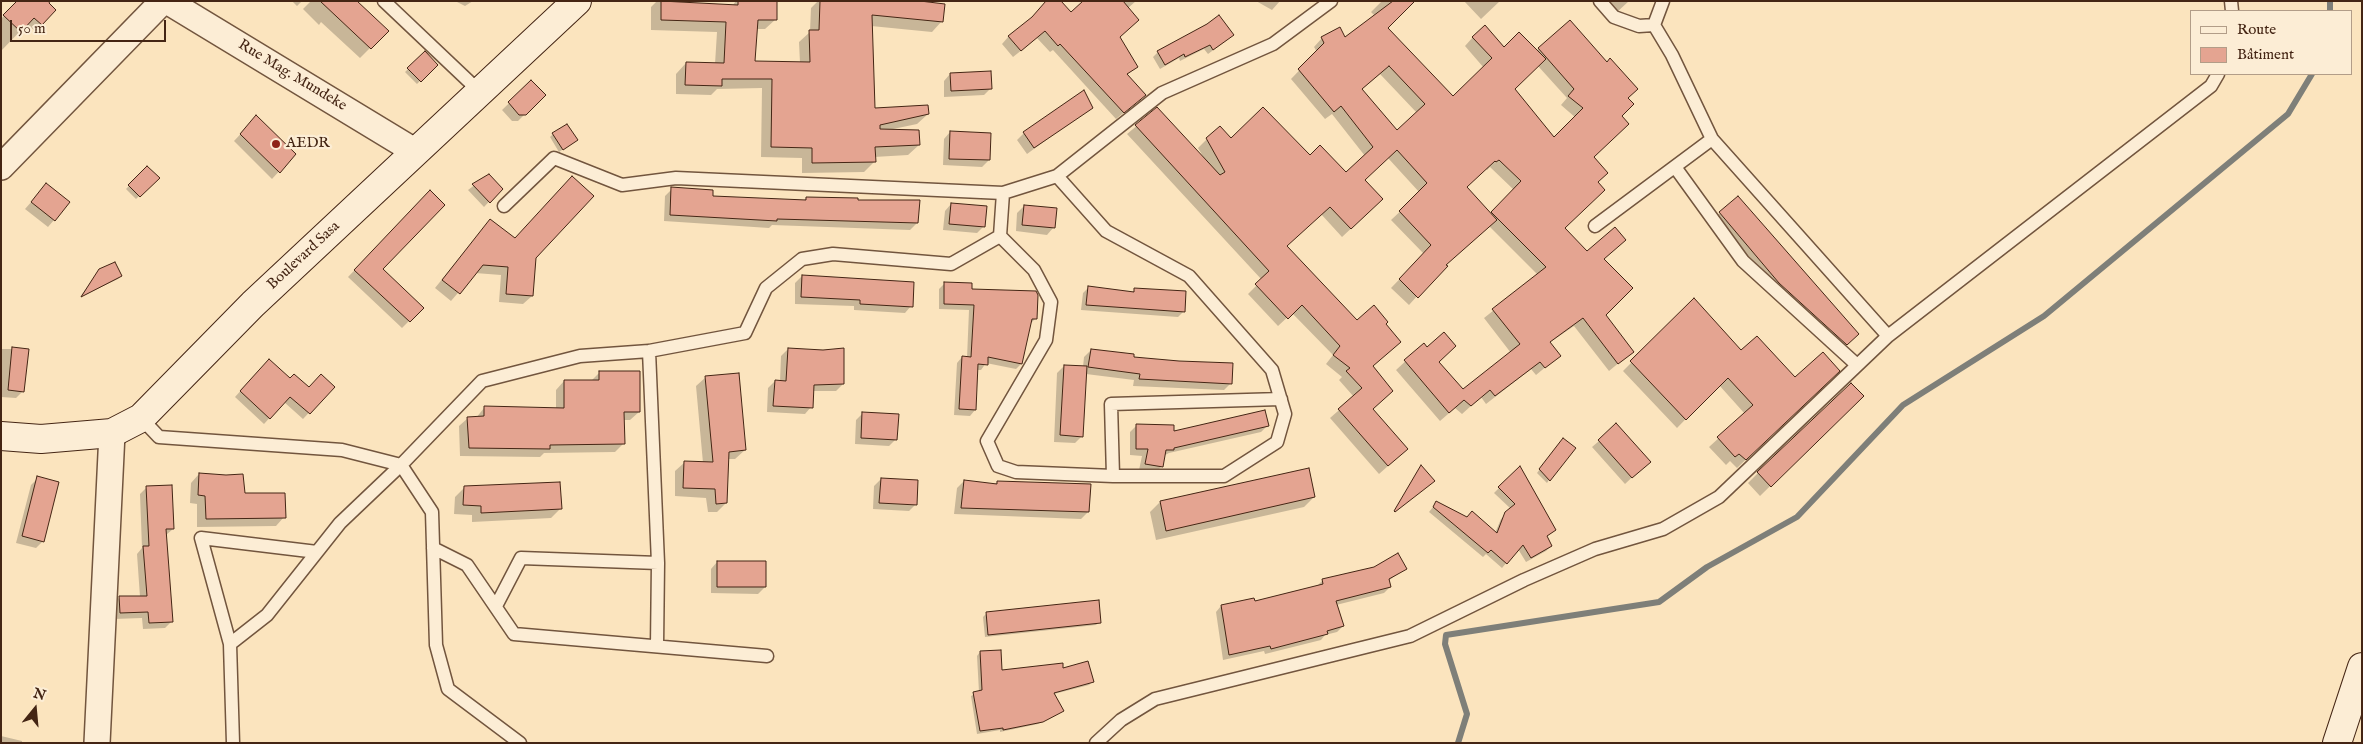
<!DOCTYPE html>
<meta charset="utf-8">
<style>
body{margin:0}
#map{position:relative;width:2363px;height:744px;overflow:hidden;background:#fbe4be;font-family:"IM FELL English",serif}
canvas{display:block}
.frame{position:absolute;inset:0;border:2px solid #442514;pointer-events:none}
.legend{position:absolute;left:2190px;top:10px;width:162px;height:65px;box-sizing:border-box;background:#fcedd5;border:1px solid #b29d88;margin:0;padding:6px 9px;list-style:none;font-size:15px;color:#442514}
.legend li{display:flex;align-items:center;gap:10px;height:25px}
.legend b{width:25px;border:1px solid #b29d88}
.north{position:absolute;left:10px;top:684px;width:50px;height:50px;-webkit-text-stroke:4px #fcedd5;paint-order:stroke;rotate:17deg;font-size:14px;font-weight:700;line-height:20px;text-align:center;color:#442514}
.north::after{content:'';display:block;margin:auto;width:18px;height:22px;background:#442514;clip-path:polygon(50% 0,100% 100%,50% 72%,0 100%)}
.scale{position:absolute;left:10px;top:20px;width:156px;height:22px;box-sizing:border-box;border:2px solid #442514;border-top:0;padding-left:6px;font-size:15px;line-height:18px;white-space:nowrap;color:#442514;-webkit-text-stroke:4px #fcedd5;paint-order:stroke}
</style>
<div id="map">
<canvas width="2363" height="744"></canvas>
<div class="frame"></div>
<ul class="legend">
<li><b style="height:6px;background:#fcedd5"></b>Route</li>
<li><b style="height:14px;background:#e4a491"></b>Bâtiment</li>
</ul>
<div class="north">N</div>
<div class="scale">50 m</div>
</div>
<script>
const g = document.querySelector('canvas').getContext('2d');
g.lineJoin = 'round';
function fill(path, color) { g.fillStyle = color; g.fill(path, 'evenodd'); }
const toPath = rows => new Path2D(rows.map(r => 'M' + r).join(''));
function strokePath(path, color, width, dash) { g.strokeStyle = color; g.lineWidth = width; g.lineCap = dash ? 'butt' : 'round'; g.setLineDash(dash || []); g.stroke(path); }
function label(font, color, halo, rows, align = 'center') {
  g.font = font + ' "IM FELL English",serif'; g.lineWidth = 4.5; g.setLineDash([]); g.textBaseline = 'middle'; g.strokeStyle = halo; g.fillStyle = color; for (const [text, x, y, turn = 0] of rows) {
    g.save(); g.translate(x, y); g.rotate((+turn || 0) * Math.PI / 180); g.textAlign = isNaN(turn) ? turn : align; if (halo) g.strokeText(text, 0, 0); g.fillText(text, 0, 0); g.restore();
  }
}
fill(toPath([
 [18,1,55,10,35,31,27,24,1,51,1,19],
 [292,1,302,1,297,6],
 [311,1,355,1,387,31,360,58,321,22,319,25,303,9],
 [455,1,473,1,465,6],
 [657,1,732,6,736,1,775,1,776,19,765,29,756,29,754,63,800,63,799,42,810,32,811,8,818,1,879,1,942,21,932,32,871,26,873,109,928,114,917,124,893,129,919,145,908,155,874,157,875,161,864,172,802,173,802,158,761,157,762,88,717,89,711,95,676,94,676,74,686,63,715,64,717,32,651,30,651,7],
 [1096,1,1136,1,1128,8,1119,37,1136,67,1127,75,1145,95,1116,119,1053,50,1050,52,1037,38,1013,57,1002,44,1009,36,1071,14],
 [1256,1,1280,1,1272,10],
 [1382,1,1414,1,1386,28,1453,98,1484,68,1465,46,1473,37,1504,48,1536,51,1570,21,1627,98,1620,116,1592,157,1597,183,1563,229,1587,252,1603,260,1604,315,1632,352,1609,371,1574,326,1549,343,1559,356,1536,375,1531,369,1486,404,1481,397,1462,414,1455,408,1440,421,1396,370,1423,345,1462,391,1511,353,1484,318,1538,275,1489,226,1445,265,1409,305,1391,288,1424,254,1391,220,1420,193,1388,158,1364,180,1373,208,1342,237,1321,214,1285,246,1372,366,1371,410,1397,458,1379,474,1330,418,1354,397,1339,380,1342,377,1326,364,1333,355,1292,313,1278,326,1248,294,1262,280,1127,134,1157,109,1204,158,1198,148,1207,139,1231,140,1310,156,1346,174,1365,156,1332,114,1325,119,1291,79,1317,52,1314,47,1322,38,1345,39,1375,16,1371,12],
 [1538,66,1567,98,1561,105,1576,118,1554,139,1514,89],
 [1380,74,1417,113,1397,132,1361,90],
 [1490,167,1514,190,1490,214,1466,187,1485,168,1487,170],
 [1464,1,1500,1,1481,19],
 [1605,1,1629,1,1616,13],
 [1227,40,1208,54,1204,49,1180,61,1179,58,1160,69,1153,57,1158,52],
 [425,53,436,65,417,84,405,72],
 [950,74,991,88,984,95,944,97,944,81],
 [531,82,544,95,518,121,512,121,502,110],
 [1091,107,1027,154,1017,140,1024,133],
 [250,124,295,154,272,179,234,141],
 [950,132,989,160,982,167,943,165,944,139],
 [553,134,573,143,559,152,550,137],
 [147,167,158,178,136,199,126,189],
 [488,175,501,189,484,207,468,190],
 [672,189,712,198,803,201,806,198,917,223,910,230,772,225,769,228,664,221,665,196],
 [40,192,54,220,48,227,25,209],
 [430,192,382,269,422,308,402,328,348,277],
 [951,204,984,226,977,233,943,230,945,211],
 [1024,206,1056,209,1053,228,1047,235,1016,231,1017,213],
 [1720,213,1849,343,1837,352,1711,221],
 [490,220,535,258,532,296,523,304,499,302,501,275,475,273,451,301,435,288],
 [115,264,121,276,118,279,80,297,97,273],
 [802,276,911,306,905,313,854,310,854,306,795,304,795,283],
 [945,283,971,290,1035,319,1030,324,1021,364,1016,369,986,363,981,370,977,370,975,410,970,416,954,415,957,363,962,357,967,358,969,310,939,309,939,289],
 [1088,288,1131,293,1135,290,1184,311,1178,317,1081,310,1083,293],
 [1694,300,1741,352,1795,379,1830,379,1737,468,1730,461,1726,465,1709,447,1745,414,1719,385,1677,428,1623,371],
 [1,349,12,349,23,391,16,398,1,397],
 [788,349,843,384,836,391,812,391,811,407,805,414,767,412,768,388,775,381,780,382,781,356],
 [1091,350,1133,358,1179,363,1231,383,1224,390,1133,386,1134,380,1086,374,1082,436,1075,443,1054,442,1057,373,1064,366,1083,367,1084,357],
 [263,366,309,389,333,387,303,419,284,402,264,424,235,397],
 [600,372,639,412,630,420,623,420,623,444,615,452,544,453,540,457,460,456,459,426,468,418,476,418,484,408,556,410,556,390,564,381,591,381],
 [706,377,745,450,735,459,728,459,726,503,717,512,708,512,706,498,675,496,675,471,685,462,703,463,696,386],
 [1862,396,1760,496,1748,483,1758,473],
 [863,413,896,439,889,446,855,444,856,420],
 [1137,425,1173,432,1267,426,1261,432,1169,453,1163,456,1162,466,1155,473,1139,470,1142,456,1130,455,1130,432],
 [1599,441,1642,468,1625,484,1592,447],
 [1560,442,1549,480,1547,483,1537,473],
 [1519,468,1555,530,1546,537,1551,546,1546,551,1526,562,1518,549,1502,568,1486,554,1483,557,1429,512,1437,502,1495,533,1501,519,1511,509,1494,493],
 [199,474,244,495,284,517,276,526,197,527,197,504,190,503,191,483],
 [38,478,43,541,36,548,16,543,31,485],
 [881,479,916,504,909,511,873,509,874,486],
 [964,481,994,485,997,482,1088,512,1081,519,954,514,957,488],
 [147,487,173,529,166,535,172,621,165,628,143,629,142,618,114,619,113,604,120,597,140,597,137,554,142,548,140,494],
 [464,488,560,509,551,518,472,522,472,515,454,514,455,497],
 [1314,497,1304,507,1156,540,1150,512,1160,502],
 [717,562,765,587,758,594,711,593,711,569],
 [1374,568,1405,569,1388,581,1390,587,1384,593,1336,605,1343,626,1337,632,1325,635,1321,640,1265,654,1264,651,1223,660,1216,612,1221,606,1254,603,1316,587,1322,581],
 [987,613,1099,622,1096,625,985,637,983,617],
 [980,652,1000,672,1062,669,1092,682,1089,685,1054,694,1062,711,1038,724,1000,732,1000,730,977,734,971,696,979,692,977,656],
 [1,736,22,741,22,743,1,743]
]), '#0003');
strokePath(toPath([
 [2330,11,2330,1],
 [1458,743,1467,714,1445,644,1446,635,1659,602,1707,567,1797,517,1903,405,2044,316,2288,114,2312,74]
]), '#7e7f79', 6);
const building = toPath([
 [17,1,50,1,49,3,56,10,42,25,34,18,21,32,3,15,17,1],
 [320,1,357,1,389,31,371,49,320,1],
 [661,1,738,5,738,1,777,1,777,20,758,20,755,61,810,62,809,30,819,30,820,1,920,1,945,4,943,22,872,15,875,108,928,105,929,114,880,125,880,129,919,130,920,145,875,147,876,162,812,163,812,148,771,147,772,79,722,79,722,86,685,85,686,62,724,63,726,22,661,20,661,1],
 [1046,1,1061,1,1071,12,1083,1,1123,1,1139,20,1120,37,1138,67,1127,74,1146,95,1124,113,1060,44,1058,46,1045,31,1021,51,1008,36,1032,17,1046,1],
 [1393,1,1415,1,1388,28,1453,96,1492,58,1472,37,1485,25,1504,47,1519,32,1546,59,1515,89,1554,137,1583,108,1568,96,1574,89,1538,48,1570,20,1607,62,1610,58,1638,89,1628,98,1634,104,1622,116,1629,124,1594,157,1608,173,1598,182,1605,190,1565,228,1587,251,1615,227,1626,240,1604,259,1633,288,1606,315,1634,352,1618,364,1583,318,1550,342,1561,356,1545,368,1540,362,1495,396,1490,390,1471,406,1464,400,1449,413,1404,360,1424,343,1427,347,1444,332,1456,346,1439,362,1463,389,1520,344,1492,309,1546,267,1491,212,1521,181,1499,160,1496,162,1495,161,1467,187,1497,220,1446,265,1448,266,1418,298,1399,279,1431,245,1399,211,1427,183,1397,150,1365,180,1383,199,1351,229,1330,207,1287,246,1357,320,1374,305,1388,322,1386,324,1401,342,1373,366,1393,391,1373,409,1408,449,1388,466,1338,409,1362,388,1346,371,1350,368,1333,355,1340,346,1302,305,1288,319,1255,284,1269,271,1135,125,1157,107,1220,175,1225,172,1206,138,1220,126,1231,138,1263,107,1310,155,1320,145,1346,172,1373,147,1341,106,1334,112,1298,69,1324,43,1321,37,1340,27,1345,37,1393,1],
 [1389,66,1425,104,1397,130,1362,89,1389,66],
 [1219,15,1234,35,1213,50,1210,45,1185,57,1184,54,1165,65,1157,51,1207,24,1219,15],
 [425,51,438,65,421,82,407,68,425,51],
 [991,71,992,89,951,91,950,73,991,71],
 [531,80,546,95,526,115,519,115,508,102,531,80],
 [1084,90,1093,108,1034,148,1023,132,1084,90],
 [256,115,296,154,280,173,240,134,256,115],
 [567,124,578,140,563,150,552,133,567,124],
 [950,131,991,133,990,160,949,159,950,131],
 [147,166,160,178,140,197,128,185,147,166],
 [489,174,503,189,490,203,472,184,489,174],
 [572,176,594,196,536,258,533,296,506,294,508,267,483,265,460,294,442,280,490,219,515,238,572,176],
 [46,183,70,202,55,221,31,202,46,183],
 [671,187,713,190,713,196,806,200,806,197,858,198,858,200,920,200,918,223,777,219,777,221,670,215,671,187],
 [430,190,445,205,383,269,424,308,410,322,354,270,430,190],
 [1738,196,1859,334,1847,345,1779,283,1719,212,1738,196],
 [951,203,987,206,985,227,949,224,951,203],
 [1024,205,1057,208,1055,228,1022,225,1024,205],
 [115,262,122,276,81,297,99,269,115,262],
 [802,275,914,282,913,307,860,304,860,300,801,297,802,275],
 [944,282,972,283,972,289,1036,291,1038,295,1037,319,1032,319,1022,364,988,357,988,365,978,364,976,410,959,409,962,356,971,357,974,305,944,304,944,282],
 [1088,286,1134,292,1134,288,1186,291,1185,312,1086,305,1088,286],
 [1694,298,1741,350,1757,336,1795,377,1823,352,1840,371,1746,460,1739,454,1735,457,1717,437,1753,405,1728,378,1686,420,1630,361,1694,298],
 [12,347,29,349,24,392,8,390,12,347],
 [788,348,823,350,844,348,844,384,814,385,813,408,773,406,775,380,786,381,788,348],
 [1091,349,1134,354,1134,357,1179,361,1233,363,1232,384,1139,379,1140,374,1088,367,1091,349],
 [269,359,290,378,294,374,309,387,321,374,335,387,310,414,290,397,270,419,240,391,269,359],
 [1064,365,1087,366,1083,437,1060,435,1064,365],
 [599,371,640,371,640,412,624,412,625,444,550,445,550,449,469,448,467,417,484,416,484,406,564,408,564,380,599,380,599,371],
 [739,373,746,450,729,452,727,503,716,504,715,489,683,488,684,461,713,462,705,376,739,373],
 [1851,383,1864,396,1771,487,1757,472,1851,383],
 [1265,410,1269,426,1174,448,1174,450,1166,450,1163,467,1145,464,1148,449,1136,449,1136,424,1174,425,1174,431,1265,410],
 [862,412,899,414,897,440,861,438,862,412],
 [1616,423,1651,462,1632,478,1598,440,1616,423],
 [1563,438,1576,448,1550,481,1539,469,1563,438],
 [1421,465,1435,481,1395,512,1394,511,1421,465],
 [1520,466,1556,530,1547,536,1552,546,1531,558,1523,545,1507,564,1491,550,1488,553,1433,507,1436,501,1467,517,1472,511,1497,533,1505,512,1515,504,1498,487,1520,466],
 [1309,468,1315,497,1166,531,1160,501,1309,468],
 [199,473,226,475,243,474,245,493,285,493,286,518,206,519,205,496,198,495,199,473],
 [37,476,59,482,44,542,22,536,37,476],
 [881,478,918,480,917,505,879,503,881,478],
 [964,480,997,484,997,481,1091,484,1089,512,961,508,964,480],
 [560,482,562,509,481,513,481,506,463,505,464,486,560,482],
 [172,485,174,529,166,529,173,622,149,623,148,612,120,613,119,596,147,596,143,546,149,546,146,486,172,485],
 [1398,553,1407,569,1389,579,1391,587,1336,601,1344,626,1327,631,1328,634,1271,649,1270,646,1229,655,1221,605,1254,598,1255,601,1323,584,1322,579,1374,567,1398,553],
 [717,561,766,561,766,587,717,587,717,561],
 [1099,600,1101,623,988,635,986,612,1099,600],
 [1001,650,1002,670,1063,663,1063,668,1088,661,1094,682,1054,693,1064,711,1043,722,1003,730,1003,728,980,731,973,692,982,690,980,651,1001,650]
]);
fill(building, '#e4a491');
strokePath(building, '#442514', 1);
const lane = toPath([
 [384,1,479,91],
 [1600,1,1614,17,1639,26,1654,25,1663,1],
 [2231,1,2232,11],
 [1654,25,1672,55,1712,139,1888,336],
 [1675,167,1743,261,1857,365],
 [504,206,554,158,622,185,676,178,1003,193,1057,176,1162,93,1273,44,1331,1],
 [1595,226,1712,139],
 [1000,236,1034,270,1051,302,1046,340,987,441,998,466,1016,472,1113,476,1224,476,1277,442,1285,414,1272,370,1189,276,1106,231,1057,176],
 [649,351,658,563,657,646],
 [141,418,159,437,342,450,401,465,432,512,436,645,448,689,520,743],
 [1113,476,1111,404,1281,399],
 [433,548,467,565,514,634,767,656],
 [496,606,521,558,658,563],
 [230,644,201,538,317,552],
 [233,743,230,644,267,615,340,523,401,465,482,381,580,356,649,351,745,333,766,288,802,259,833,254,951,264,1000,236,1003,193],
 [1096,743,1121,720,1155,699,1410,636,1524,580,1595,549,1663,529,1719,497,1888,336,2211,86,2218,74]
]);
const street = toPath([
 [167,1,416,152],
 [1,167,163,1],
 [97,743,112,433]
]);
const secondary = toPath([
 [1,436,41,439,112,433,141,418,253,304,577,1],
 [2337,743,2362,667]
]);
strokePath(lane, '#72553e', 15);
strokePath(street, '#72553e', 28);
strokePath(secondary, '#442514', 30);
strokePath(lane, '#fcedd5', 12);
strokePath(street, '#fcedd5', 25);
strokePath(secondary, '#fcedd5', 28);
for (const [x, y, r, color] of [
 [276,144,5,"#8f2418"]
]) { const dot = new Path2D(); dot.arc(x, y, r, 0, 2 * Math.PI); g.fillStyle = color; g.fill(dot); strokePath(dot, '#fcedd5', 2); }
label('15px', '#442514', '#fcedd5', [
 ["Rue Mag. Mundeke",292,76,31],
 ["Boulevard Sasa",304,256,-43]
]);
label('15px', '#442514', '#fcedd5', [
 ["AEDR",286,144]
], 'left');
</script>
